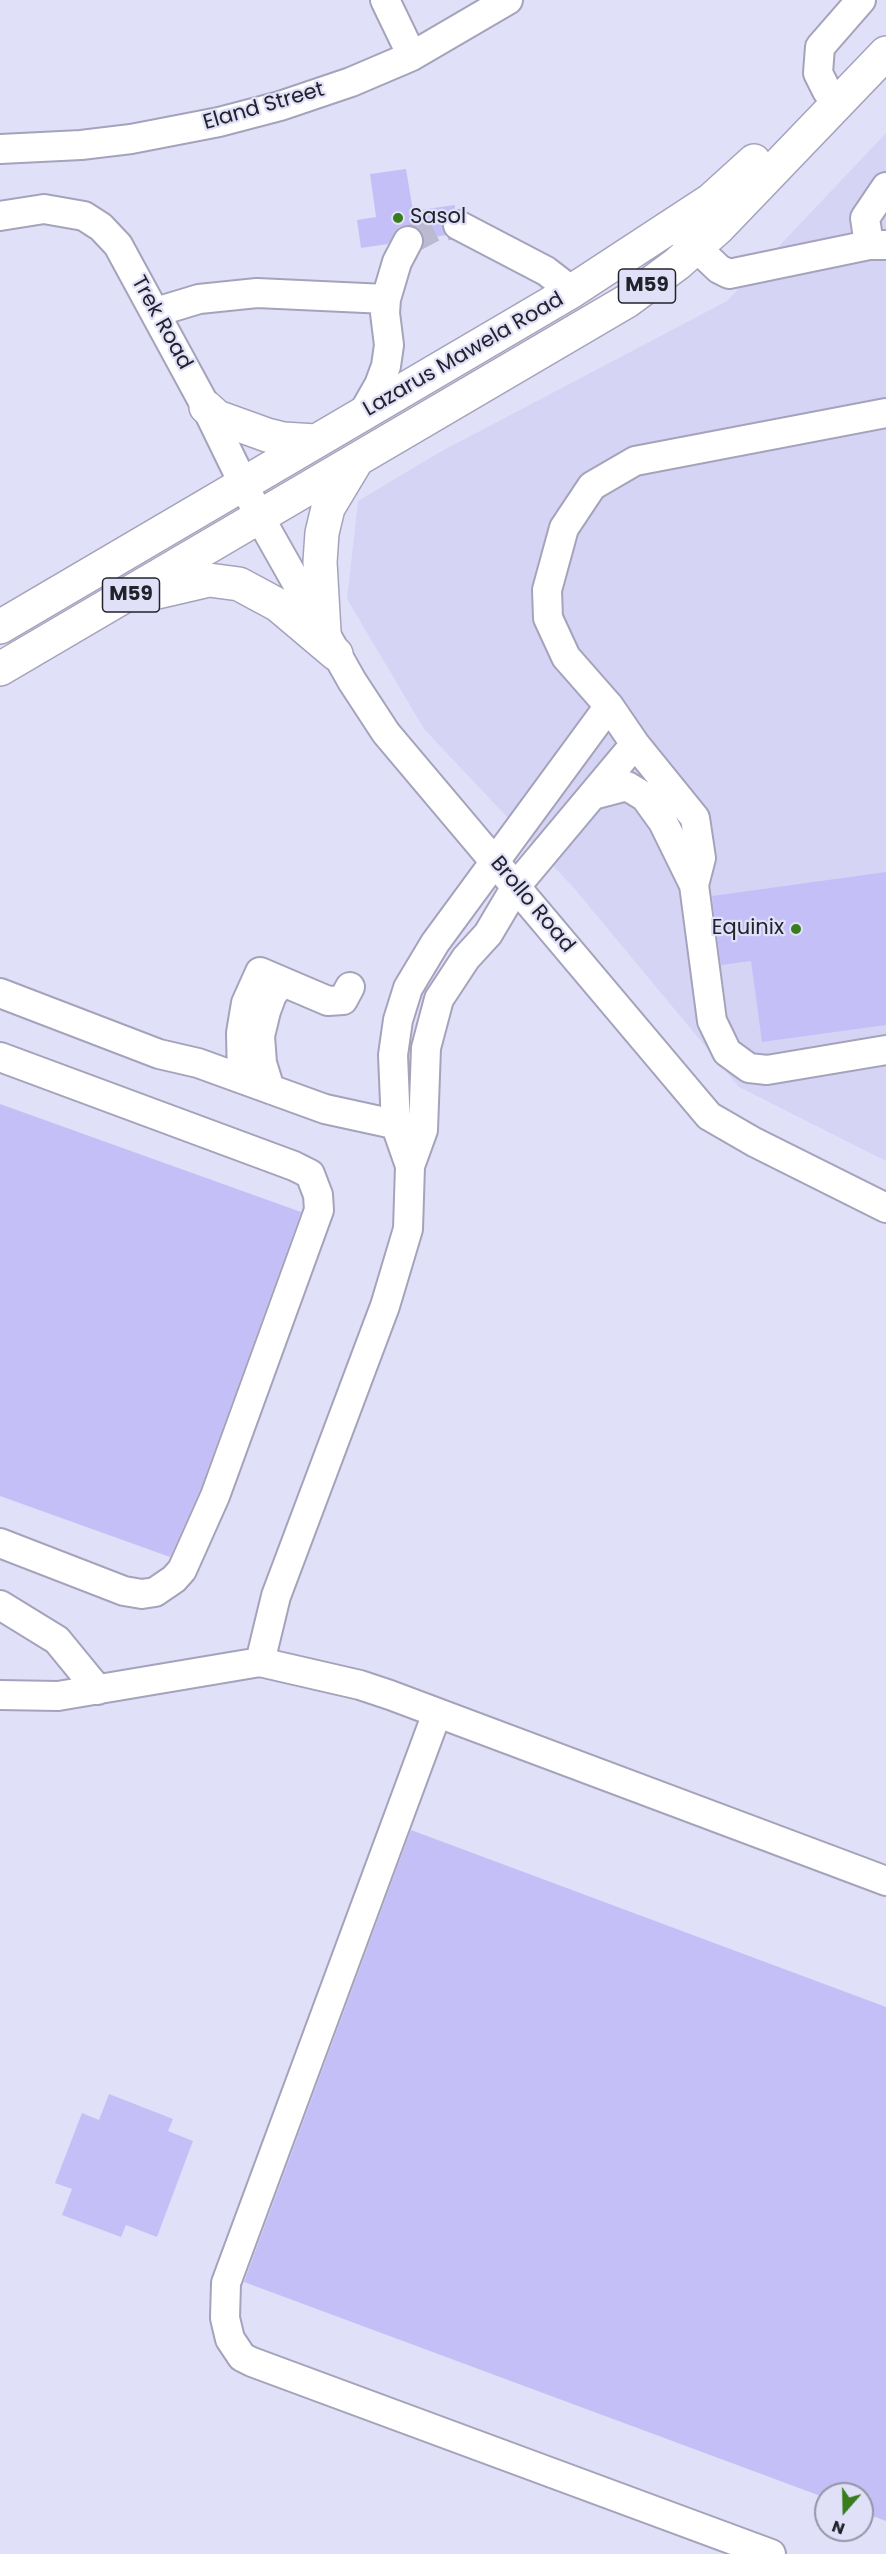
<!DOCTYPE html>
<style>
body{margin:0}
#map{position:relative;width:886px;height:2554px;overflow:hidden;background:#e1e0f9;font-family:Poppins,sans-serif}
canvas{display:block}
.north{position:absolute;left:814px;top:2482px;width:60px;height:60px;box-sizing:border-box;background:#e1e0f9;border:2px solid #9594a7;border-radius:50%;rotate:200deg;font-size:16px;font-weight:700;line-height:24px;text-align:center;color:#22222b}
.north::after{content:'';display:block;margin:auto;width:21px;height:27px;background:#397c1e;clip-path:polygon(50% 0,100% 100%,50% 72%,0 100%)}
</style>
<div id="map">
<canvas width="886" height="2554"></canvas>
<div class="north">N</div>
</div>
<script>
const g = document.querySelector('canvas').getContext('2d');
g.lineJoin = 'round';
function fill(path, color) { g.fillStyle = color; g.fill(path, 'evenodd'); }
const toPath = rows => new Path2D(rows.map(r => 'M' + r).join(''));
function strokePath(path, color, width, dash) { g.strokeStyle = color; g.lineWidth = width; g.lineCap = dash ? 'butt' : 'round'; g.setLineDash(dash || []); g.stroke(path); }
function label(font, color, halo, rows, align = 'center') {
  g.font = font + ' Poppins,sans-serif'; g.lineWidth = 4.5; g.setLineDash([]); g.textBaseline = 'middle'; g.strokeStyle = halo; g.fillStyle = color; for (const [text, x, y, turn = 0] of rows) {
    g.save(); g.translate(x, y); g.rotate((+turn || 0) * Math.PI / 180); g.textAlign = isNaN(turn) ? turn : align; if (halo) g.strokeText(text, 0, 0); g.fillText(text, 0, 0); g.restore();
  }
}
fill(toPath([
 [886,133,886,1161,739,1087,573,887,424,729,347,599,358,501,440,452,727,301]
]), '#d6d4f5');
fill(toPath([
 [406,169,413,211,455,205,455,209,443,218,442,226,446,235,424,239,416,227,407,225,399,227,388,244,361,248,357,220,376,217,370,174],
 [886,872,886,1025,762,1042,751,961,721,965,712,896],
 [0,1104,301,1212,200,1490,170,1557,0,1496],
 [411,1830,886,2007,886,2521,862,2512,862,2494,826,2494,826,2498,244,2282],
 [109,2094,173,2119,168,2131,193,2141,157,2237,126,2225,121,2237,62,2215,72,2189,55,2183,82,2113,99,2120]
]), '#c4bff7');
strokePath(toPath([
 [408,241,433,228,458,225]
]), '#bbbad0', 28, [28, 14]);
const minor = toPath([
 [385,0,412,56],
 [827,91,818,73,820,47,861,0],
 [0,149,81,145,131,139,219,122,280,106,351,82,412,56,508,0],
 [0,216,44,209,84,216,101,227,118,245,206,407,260,518,352,681,386,733,709,1116,754,1142,886,1208],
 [458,225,546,271,572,291],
 [681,233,719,269,729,274,869,245,886,245],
 [869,245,865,218,886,187],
 [156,312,199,299,257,293,386,299],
 [363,413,379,385,386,366,389,345,385,313,386,299,397,262,408,241],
 [593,795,627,786,645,797,663,822,694,885,712,1021,727,1052,749,1068,767,1070,886,1050],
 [694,885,701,858,695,818,635,744,609,706,566,657,548,618,547,590,564,528,592,486,635,461,886,413],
 [0,993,159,1054,198,1063,325,1109,412,1128],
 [0,1057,294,1166,310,1174,318,1195,319,1210,215,1496,182,1570,174,1579,155,1592,142,1594,124,1591,0,1543],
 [242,1079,241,1033,246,1003,260,972,328,1001,343,1000,350,987],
 [270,1089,262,1063,260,1036,266,1011,272,995,282,982],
 [410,1166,396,1126,393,1055,398,1020,408,988,435,943,609,706],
 [0,1605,57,1640,98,1690],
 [260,1662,276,1596,385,1306,408,1229,410,1166,423,1130,426,1048,439,999,466,958,488,934,517,885,635,744],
 [0,1695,58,1696,260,1662,360,1685,390,1695,886,1881],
 [437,1713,226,2283,225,2318,230,2339,242,2357,252,2362,771,2554]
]);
const major = toPath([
 [206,407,217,417,267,435,283,439,316,441],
 [153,593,209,580,239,584,278,605,336,654],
 [0,627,572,291,711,200,754,161],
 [324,632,320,562,322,533,328,508,355,463],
 [0,669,627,301,677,264,718,228,886,53]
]);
strokePath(minor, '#a5a3bb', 32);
strokePath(major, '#a5a3bb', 36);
strokePath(minor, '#fff', 28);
strokePath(major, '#fff', 33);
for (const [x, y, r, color] of [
 [398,218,6,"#397c1e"],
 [796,929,6,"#397c1e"]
]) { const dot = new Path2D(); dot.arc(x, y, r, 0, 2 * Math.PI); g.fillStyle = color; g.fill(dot); strokePath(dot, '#e1e0f9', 2); }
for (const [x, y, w] of [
 [647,286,57],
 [131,595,57]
]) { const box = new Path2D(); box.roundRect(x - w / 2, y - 17, w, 34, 4.5); g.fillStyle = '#e1e0f9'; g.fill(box); strokePath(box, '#22222b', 1.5); }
label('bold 20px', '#22222b', null, [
 ["M59",647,286],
 ["M59",131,595]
]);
label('21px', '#22222b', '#e1e0f9', [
 ["Eland Street",264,107,-16],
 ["Trek Road",161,323,61],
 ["Lazarus Mawela Road",464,355,-30],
 ["Brollo Road",532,905,50]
]);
label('21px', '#22222b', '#e1e0f9', [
 ["Sasol",410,218],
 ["Equinix",784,929,"right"]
], 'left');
</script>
